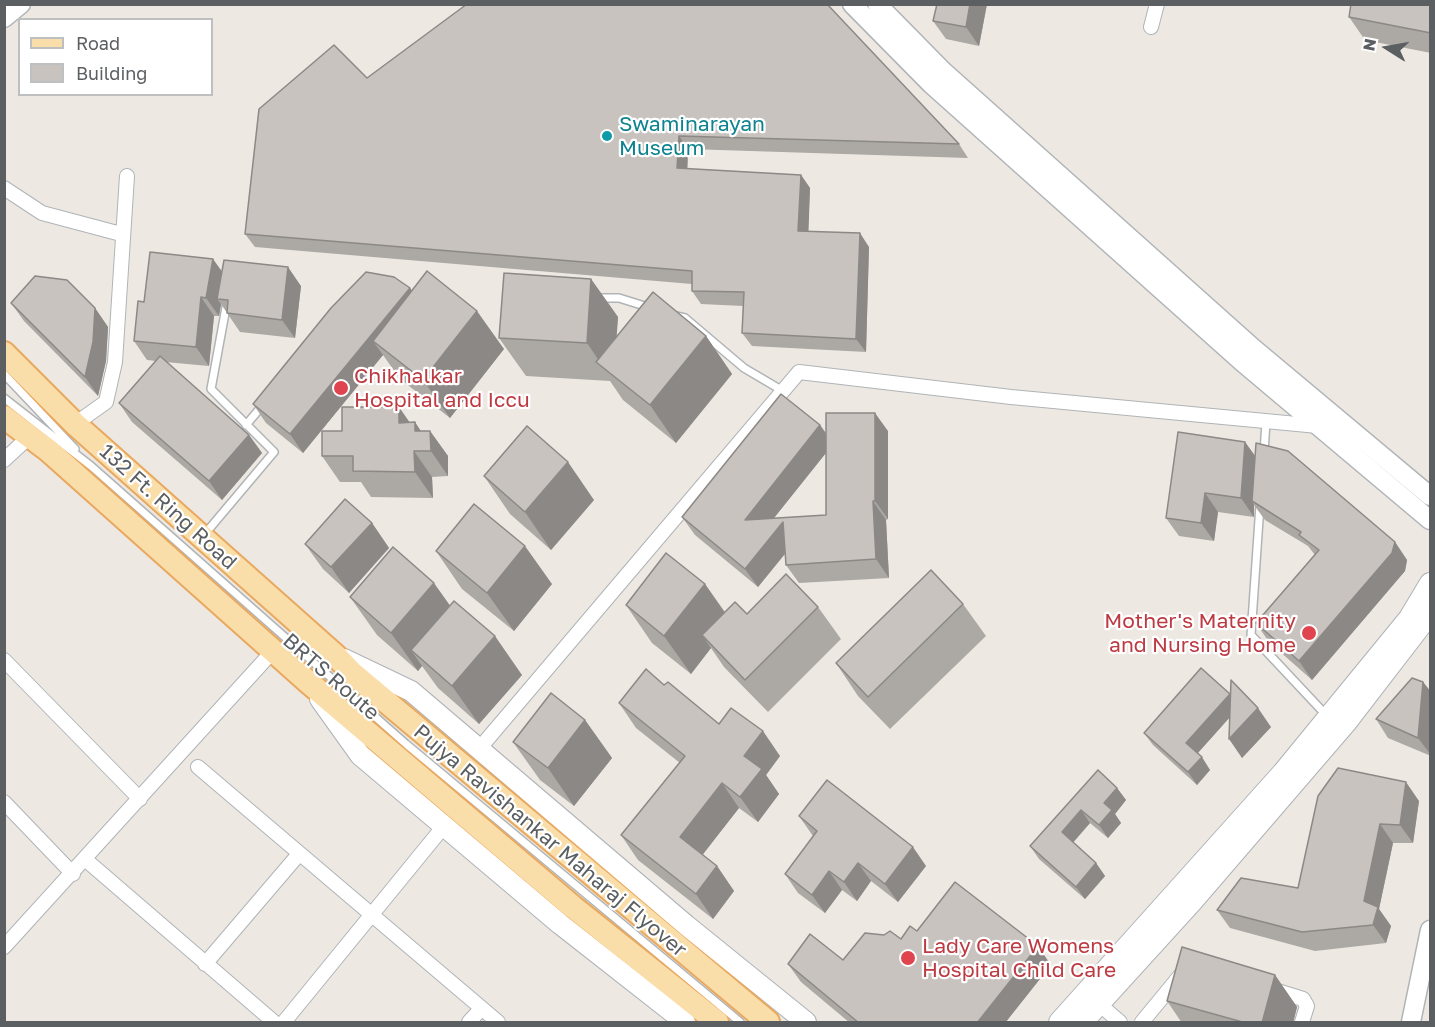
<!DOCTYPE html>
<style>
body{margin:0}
#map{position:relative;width:1435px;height:1027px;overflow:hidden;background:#ede8e2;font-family:"Golos Text",sans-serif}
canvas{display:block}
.frame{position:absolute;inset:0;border:6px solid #5b5f62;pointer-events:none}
.legend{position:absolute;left:18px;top:18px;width:195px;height:78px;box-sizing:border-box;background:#fff;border:2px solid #bdbfc0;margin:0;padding:8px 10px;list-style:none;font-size:18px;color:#5b5f62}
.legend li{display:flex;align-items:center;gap:12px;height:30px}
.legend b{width:30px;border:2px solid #bdbfc0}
.north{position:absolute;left:1357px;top:18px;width:60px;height:60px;-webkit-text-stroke:4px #fff;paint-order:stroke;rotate:281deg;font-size:16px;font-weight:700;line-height:24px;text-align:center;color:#5b5f62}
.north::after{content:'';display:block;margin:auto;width:21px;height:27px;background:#5b5f62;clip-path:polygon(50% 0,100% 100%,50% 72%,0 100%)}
</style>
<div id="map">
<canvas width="1435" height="1027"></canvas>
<div class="frame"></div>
<ul class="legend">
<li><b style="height:8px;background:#fadeaa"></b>Road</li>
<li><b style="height:16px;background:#c8c3bf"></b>Building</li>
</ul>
<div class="north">N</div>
</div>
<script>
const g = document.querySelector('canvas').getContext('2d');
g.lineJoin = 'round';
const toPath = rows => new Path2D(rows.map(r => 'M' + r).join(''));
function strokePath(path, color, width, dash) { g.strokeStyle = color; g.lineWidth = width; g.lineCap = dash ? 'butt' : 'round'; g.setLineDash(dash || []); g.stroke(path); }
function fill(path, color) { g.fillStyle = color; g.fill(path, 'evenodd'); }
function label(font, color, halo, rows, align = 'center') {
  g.font = font + ' "Golos Text",sans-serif'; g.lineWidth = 4.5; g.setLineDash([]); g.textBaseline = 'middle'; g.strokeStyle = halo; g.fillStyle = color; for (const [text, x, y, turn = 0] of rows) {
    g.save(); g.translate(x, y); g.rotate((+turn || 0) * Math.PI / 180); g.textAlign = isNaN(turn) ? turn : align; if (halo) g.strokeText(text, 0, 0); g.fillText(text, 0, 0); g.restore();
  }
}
const service = toPath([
 [597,298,619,298,651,308],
 [676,316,685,318,744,368,783,391],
 [4,374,75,449],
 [4,398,91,466,406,744,740,1022],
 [246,425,262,406],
 [1264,452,1266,422],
 [1260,505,1251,635,1327,716],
 [204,535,274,452,211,389,227,302]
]);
const minor = toPath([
 [1151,27,1157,4],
 [4,188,42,213,121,234],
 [75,424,106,402,115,362,127,176],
 [4,460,30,436],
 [4,660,140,799],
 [479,749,799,372,1011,397,1318,426],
 [198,767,498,1022],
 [4,802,73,874],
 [86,860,274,1022],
 [4,947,273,651],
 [205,964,299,854],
 [1271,989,1303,999,1307,1006,1302,1022],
 [1099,1004,1120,1022],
 [284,1022,444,826],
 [469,1022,481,1009],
 [1142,1022,1184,971]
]);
const tertiary = toPath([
 [852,4,931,84,1241,361,1430,520],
 [877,4,943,71,1253,348,1430,496],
 [4,18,21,4],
 [1411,1022,1430,930]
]);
const secondary = toPath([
 [344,659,411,691,686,925,806,1022],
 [320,699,360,755,560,924,685,1022],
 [1059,1022,1283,772,1409,618,1430,583],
 [1083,1022,1193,901,1347,722,1430,614]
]);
const primary = toPath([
 [4,353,75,424,336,656,352,673,768,1022],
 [4,417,49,451,307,681,573,907,717,1022]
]);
strokePath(service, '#b0b4b7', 10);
strokePath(minor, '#b0b4b7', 16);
strokePath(tertiary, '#b0b4b7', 21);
strokePath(secondary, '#afb3b7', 22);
strokePath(primary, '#e9a85f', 26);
strokePath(service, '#fff', 7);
strokePath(minor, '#fff', 14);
strokePath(tertiary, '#fff', 18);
strokePath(secondary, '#fff', 20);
strokePath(primary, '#fadeaa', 22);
fill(toPath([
 [937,4,987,4,979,46,946,39,933,21],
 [1431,4,1431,53,1365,40,1349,17],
 [367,78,959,144,968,158,688,149,687,169,801,175,810,188,808,231,869,247,866,352,752,346,742,333,743,306,701,304,692,291,692,284,255,247,245,234],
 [222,272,301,286,295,338,240,332,221,304,219,316,214,316,209,366,165,362,249,435,262,453,222,500,132,422,119,403,156,361,147,360,134,341,144,302],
 [591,279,618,317,616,337,706,336,732,374,676,443,623,400,610,381,526,376,499,338],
 [410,288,412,291,504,349,450,418,400,379,383,355,303,453,266,423,253,404],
 [11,303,95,308,108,327,106,361,98,396,24,321],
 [410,423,421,431,430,431,448,456,448,476,432,477,433,498,371,497,361,482,340,482,322,456,342,431],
 [820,425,826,433,888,431,888,519,886,520,889,578,799,583,786,565,785,554,758,587,695,535,682,517],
 [826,453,826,515,774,518],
 [1245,442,1255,456,1395,542,1407,560,1405,571,1312,680,1269,642,1256,623,1315,555,1308,546,1265,520,1254,505,1254,517,1218,512,1214,541,1179,536,1166,518],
 [484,476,594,500,551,550,510,514],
 [372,523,389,548,349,593,323,569,305,544],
 [436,551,552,584,514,631,462,589],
 [705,584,725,612,747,614,818,607,841,639,768,712,724,667,711,648,691,674,652,643,626,605],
 [350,597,450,606,522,675,479,724,438,688,422,666,418,671,377,635],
 [963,604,986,636,890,729,858,696,836,663],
 [1423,682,1431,692,1431,756,1388,738,1376,719],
 [664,685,719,724,780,756,766,775,779,794,758,822,739,808,702,855,717,866,734,891,713,919,638,860,621,835,680,763,636,728,619,703],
 [1230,694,1271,727,1242,758,1230,717,1198,753,1210,770,1197,785,1153,745,1144,733],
 [585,720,612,758,574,806,540,780,513,742],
 [1117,788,1126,800,1115,814,1121,823,1108,838,1090,823,1073,842,1096,863,1105,876,1085,899,1039,859,1030,846],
 [1318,796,1419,801,1413,843,1393,843,1379,909,1391,926,1386,943,1315,951,1230,928,1217,910,1298,888],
 [799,816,926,866,898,902,871,881,857,901,842,890,825,913,798,893,785,874,813,836],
 [917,931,1051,965,1005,1023,850,1023,801,982,788,964,843,960,901,939],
 [1275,975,1297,1007,1293,1023,1182,1023,1167,1001]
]), '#aca8a4');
fill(toPath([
 [970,4,987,4,979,46,966,27],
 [679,136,688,149,687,182,677,168],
 [801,175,810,188,808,245,798,231],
 [860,233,869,247,866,352,856,339],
 [213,259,226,277,217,299,221,304,219,316,206,298],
 [288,267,301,286,295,338,282,320],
 [591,279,618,317,614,376,604,368,587,343],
 [410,288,423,307,373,341,383,355,303,453,290,434],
 [201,297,214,316,209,366,196,347],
 [95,308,108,327,106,361,98,396,85,377],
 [477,311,504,349,450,418,423,380],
 [706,336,732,374,676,443,650,405],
 [399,407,415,430,415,422,430,445,430,431,448,456,448,476,431,451,399,423],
 [875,413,888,431,888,519,875,501],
 [820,425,833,444,758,538,745,520],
 [249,435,262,453,222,500,209,481],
 [1245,442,1258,460,1252,501,1254,505,1254,517,1241,498],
 [414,451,432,477,433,498,415,472],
 [568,462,594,500,551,550,525,512],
 [1205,493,1218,512,1214,541,1201,523],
 [873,501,886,520,889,578,876,559],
 [783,522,796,540,758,587,745,569],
 [372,523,389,548,349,593,331,567],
 [1395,542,1407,560,1405,571,1312,680,1299,661],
 [525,546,552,584,514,631,487,593],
 [434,583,461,621,411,650,422,666,418,671,391,633],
 [705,584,731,622,702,635,711,648,691,674,664,636],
 [495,636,522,675,479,724,452,686],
 [1423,682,1431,692,1431,755,1418,738],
 [1230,694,1239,707,1195,756,1186,743],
 [1258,708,1271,727,1242,758,1229,739],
 [585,720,612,758,574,806,548,768],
 [763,731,780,756,766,775,779,794,758,822,740,797,744,756],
 [1202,757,1210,770,1197,785,1188,772],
 [1406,782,1419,801,1413,843,1400,825],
 [722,783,739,808,697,862,680,837],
 [1117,788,1126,800,1115,814,1121,823,1108,838,1099,825,1104,803],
 [1081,810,1090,823,1071,845,1062,832],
 [1380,824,1393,843,1379,909,1391,926,1386,943,1373,925,1364,901],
 [913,847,926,866,898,902,885,884],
 [858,863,871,881,857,901,844,882],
 [1096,863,1105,876,1085,899,1076,887],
 [717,866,734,891,713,919,696,894],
 [829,871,842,890,825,913,812,895],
 [1038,946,1051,965,1005,1023,977,1023],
 [1275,975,1297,1007,1293,1023,1262,1023]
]), '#8c8886');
const building = toPath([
 [467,4,827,4,959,144,679,136,677,168,801,175,798,231,860,233,856,339,742,333,744,292,692,291,692,271,245,234,259,109,334,45,367,78,467,4],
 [937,4,970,4,966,27,933,21,937,4],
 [1351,4,1431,4,1431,33,1349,17,1351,4],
 [150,252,213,259,206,298,201,297,196,347,134,341,138,301,144,302,150,252],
 [224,260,288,267,282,320,227,313,228,300,217,299,224,260],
 [427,271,477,311,423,380,373,341,427,271],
 [366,272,394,277,410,288,290,434,253,404,331,308,366,272],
 [504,273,591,279,587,343,499,338,504,273],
 [35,276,67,280,95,308,93,342,85,377,11,303,35,276],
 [653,292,706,336,650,405,596,362,653,292],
 [160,356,249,435,209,481,119,403,160,356],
 [781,394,820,425,745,520,826,515,826,413,875,413,875,501,873,501,876,559,786,565,783,522,745,569,682,517,781,394],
 [342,407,399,407,399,423,415,422,415,431,430,431,431,451,414,451,415,472,353,471,353,456,322,456,322,431,342,431,342,407],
 [527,426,568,462,525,512,484,476,527,426],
 [1178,432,1245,442,1241,498,1205,493,1201,523,1166,518,1178,432],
 [1256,443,1288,451,1395,542,1392,553,1299,661,1256,623,1319,550,1299,535,1301,532,1252,501,1256,443],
 [345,499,372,523,331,567,305,544,345,499],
 [474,504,525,546,487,593,436,551,474,504],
 [393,547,434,583,391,633,350,597,393,547],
 [666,553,705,584,664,636,626,605,666,553],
 [931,570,963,604,868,697,836,663,931,570],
 [786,574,818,607,745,680,702,635,735,602,747,614,786,574],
 [454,601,495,636,452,686,411,650,454,601],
 [1201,668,1230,694,1186,743,1202,757,1188,772,1144,733,1201,668],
 [646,669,664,685,668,682,719,724,731,708,763,731,744,756,762,769,740,797,722,783,680,837,717,866,696,894,621,835,685,756,619,703,646,669],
 [1412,678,1423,682,1418,738,1376,719,1412,678],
 [1231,680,1258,708,1229,739,1231,680],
 [551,693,585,720,548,768,513,742,551,693],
 [1338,768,1406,782,1400,825,1380,824,1364,901,1378,907,1373,925,1302,932,1217,910,1241,878,1298,888,1318,796,1338,768],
 [1098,770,1117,788,1104,803,1112,810,1099,825,1081,810,1062,832,1096,863,1076,887,1030,846,1098,770],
 [827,780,913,847,885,884,858,863,844,882,829,871,812,895,785,874,817,831,799,816,827,780],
 [955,882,1038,946,977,1023,859,1023,788,964,810,934,843,960,865,933,884,935,890,931,901,939,910,926,917,931,955,882],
 [1182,947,1275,975,1262,1023,1246,1023,1167,1001,1182,947]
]);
fill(building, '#c8c3bf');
strokePath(building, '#8c8886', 1.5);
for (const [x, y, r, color] of [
 [607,136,6,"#0f9aa8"],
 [341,388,8,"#e0444e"],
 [1309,633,8,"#e0444e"],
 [908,958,8,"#e0444e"]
]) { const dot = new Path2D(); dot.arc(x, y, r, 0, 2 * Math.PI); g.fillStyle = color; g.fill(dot); strokePath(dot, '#fff', 2); }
label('21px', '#0d838f', '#fff', [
 ["Swaminarayan",619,124],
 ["Museum",619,148]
], 'left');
label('21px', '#be3a42', '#fff', [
 ["Chikhalkar",354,376],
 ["Hospital and Iccu",354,400],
 ["Mother's Maternity",1296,621,"right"],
 ["and Nursing Home",1296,645,"right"],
 ["Lady Care Womens",922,946],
 ["Hospital Child Care",922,970]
], 'left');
label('21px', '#5b5f62', '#fff', [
 ["132 Ft. Ring Road",168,507,42],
 ["BRTS Route",331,677,41],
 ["Pujya Ravishankar Maharaj Flyover",550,841,40]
]);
</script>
